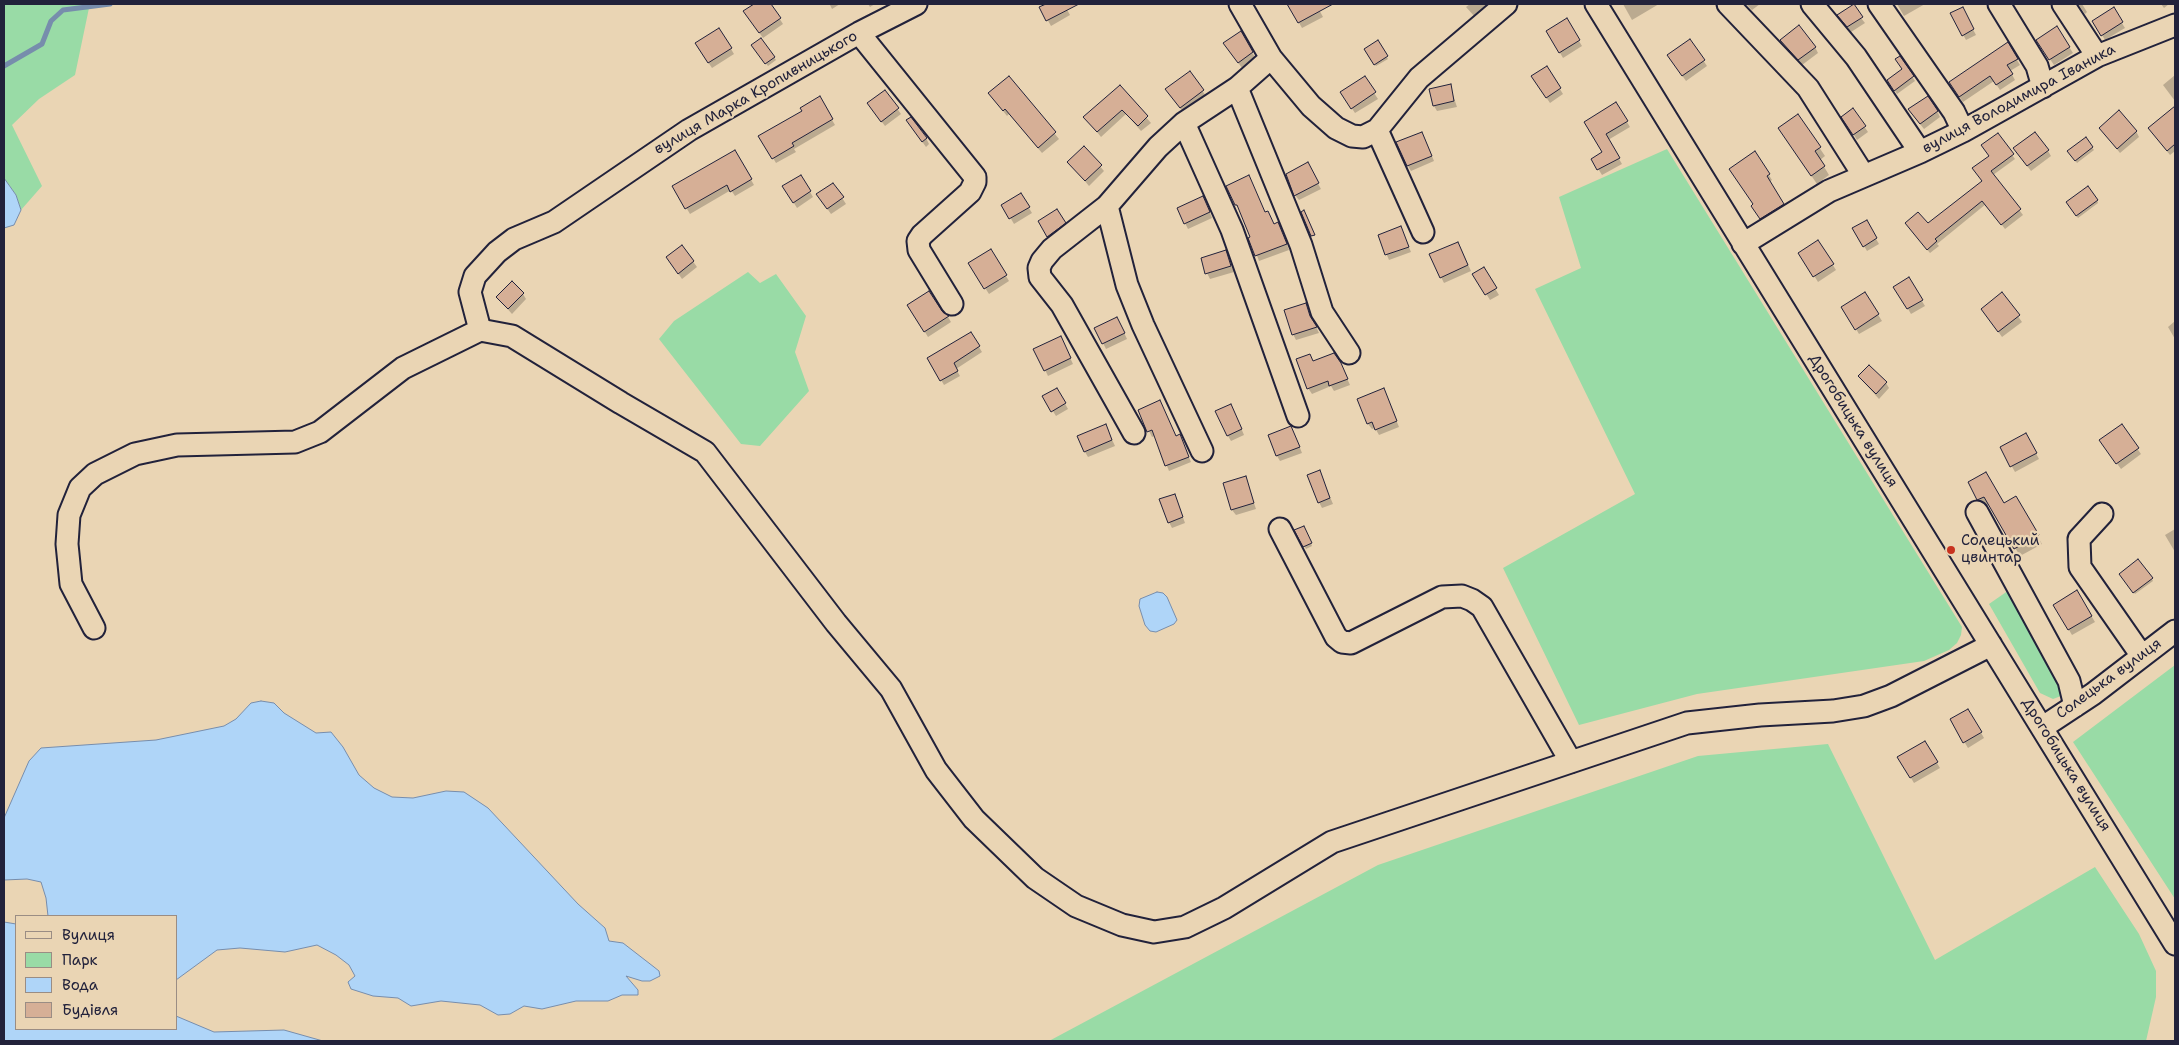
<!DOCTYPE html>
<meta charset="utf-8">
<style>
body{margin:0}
#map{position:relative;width:2179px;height:1045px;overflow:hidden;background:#ead5b4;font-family:"Shantell Sans",sans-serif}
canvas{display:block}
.frame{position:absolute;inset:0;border:5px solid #22223b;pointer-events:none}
.legend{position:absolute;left:15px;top:915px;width:162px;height:115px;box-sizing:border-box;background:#ead5b4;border:1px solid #9a8d84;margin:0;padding:6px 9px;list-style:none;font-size:15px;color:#22223b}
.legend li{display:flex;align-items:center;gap:10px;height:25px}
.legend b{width:25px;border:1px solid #9a8d84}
</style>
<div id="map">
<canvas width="2179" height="1045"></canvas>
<div class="frame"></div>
<ul class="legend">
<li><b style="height:6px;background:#ead5b4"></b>Вулиця</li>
<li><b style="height:14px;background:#99dba6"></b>Парк</li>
<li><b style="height:14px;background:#afd5f8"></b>Вода</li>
<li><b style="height:14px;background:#d6af96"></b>Будівля</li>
</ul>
</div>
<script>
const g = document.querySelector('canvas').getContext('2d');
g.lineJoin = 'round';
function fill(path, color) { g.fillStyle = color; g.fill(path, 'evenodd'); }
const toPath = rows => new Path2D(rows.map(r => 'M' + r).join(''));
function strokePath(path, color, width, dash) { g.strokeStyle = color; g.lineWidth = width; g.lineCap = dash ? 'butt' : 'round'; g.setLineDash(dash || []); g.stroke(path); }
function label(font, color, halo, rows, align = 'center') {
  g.font = font + ' "Shantell Sans",sans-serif'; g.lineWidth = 4.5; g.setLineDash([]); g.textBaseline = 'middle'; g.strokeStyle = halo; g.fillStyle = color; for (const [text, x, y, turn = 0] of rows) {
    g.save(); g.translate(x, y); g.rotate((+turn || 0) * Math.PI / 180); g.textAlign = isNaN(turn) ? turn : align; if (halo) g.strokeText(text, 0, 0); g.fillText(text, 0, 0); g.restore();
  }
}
fill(toPath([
 [4,4,110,4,89,8,75,75,39,99,12,125,42,186,21,210,16,195,4,178],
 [1667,149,1962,627,1961,635,1957,643,1949,650,1924,661,1697,694,1579,725,1503,568,1635,494,1535,289,1581,268,1559,197],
 [748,272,760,283,776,274,806,316,795,352,809,391,760,446,741,444,659,339,674,321],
 [2012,588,2065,687,2061,696,2053,699,2040,693,1989,604],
 [2175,665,2175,899,2073,742],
 [1828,744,1935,960,2095,867,2139,934,2156,971,2156,997,2146,1041,1049,1041,1378,865,1698,756]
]), '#99dba6');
const water = toPath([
 [4,178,16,195,21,210,14,225,4,228,4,178],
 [1157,592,1163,593,1167,597,1177,620,1174,624,1156,632,1150,631,1145,625,1139,606,1140,599,1157,592],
 [261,701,274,703,284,713,316,733,331,732,343,747,359,775,374,788,392,797,413,798,446,791,464,792,488,808,578,904,605,928,609,941,623,943,654,967,659,971,660,976,650,981,642,981,626,976,638,990,638,995,622,995,608,1001,576,1001,542,1009,524,1006,510,1014,498,1015,480,1005,441,1001,411,1006,398,998,373,996,351,989,348,982,355,976,349,965,336,955,317,945,285,952,240,948,217,950,176,980,176,916,48,916,46,898,41,882,27,879,4,880,4,818,29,761,41,748,156,740,224,726,236,719,251,703,261,701],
 [4,922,16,924,16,1029,176,1029,176,1016,214,1032,284,1030,323,1041,4,1041,4,922]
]);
fill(water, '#afd5f8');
strokePath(water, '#778dac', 1);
fill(toPath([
 [757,4,770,4,783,24,763,38,745,12],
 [832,4,840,4,832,9,830,5],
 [868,4,875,4,870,7],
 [1049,4,1064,4,1070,15,1051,26,1041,8],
 [1290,4,1316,4,1323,17,1302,28,1289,5],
 [1470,4,1489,4,1489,5,1475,17,1466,7],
 [1623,4,1659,4,1632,20],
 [1746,4,1760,4,1752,10],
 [1897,4,1925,4,1904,16],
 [2078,4,2082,4,2087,12,2085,14],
 [2161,4,2169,4,2164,8],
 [1962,9,1976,35,1966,40,1952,14],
 [2113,9,2125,28,2105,40,2094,21],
 [1861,18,1865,23,1851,32,1842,21],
 [1566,20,1582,46,1563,58,1548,32],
 [2057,28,2073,53,2054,65,2041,46],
 [1240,32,1256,59,1242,68,1228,49],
 [761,40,776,60,768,66,754,48],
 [1781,40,1815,47,1818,53,1802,65],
 [1690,41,1707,66,1686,81,1672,61],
 [1377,42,1388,59,1376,66,1365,50],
 [2007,44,2020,65,2010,71,2015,80,2000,90,1994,81,1963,102,1953,88],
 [699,49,731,49,734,54,712,68],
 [1899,57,1915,81,1897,94,1889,81,1903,70],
 [1546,67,1563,94,1550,103,1536,82],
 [1189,73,1206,96,1184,113,1170,95],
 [2175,75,2175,101,2163,85],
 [1009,78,1059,139,1042,153,1009,114,1007,116,990,94],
 [1364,78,1378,99,1355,113,1345,98],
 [1450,86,1457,107,1437,111,1434,106],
 [1120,87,1151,123,1141,131,1126,114,1101,137,1085,117],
 [885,92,901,114,885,126,872,109],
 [819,98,835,125,794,149,796,152,776,163,760,136,803,111],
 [1616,104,1630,127,1608,140,1622,164,1602,175,1592,159,1604,153,1585,122],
 [2175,107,2175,151,2170,155,2149,129],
 [1853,110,1868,132,1857,140,1843,117],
 [1937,111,1940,117,1924,129,1913,115],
 [1798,116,1825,156,1820,160,1829,175,1817,184,1785,137],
 [911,126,926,138,929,144,926,147],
 [2100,128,2136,131,2139,137,2120,153],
 [1425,139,1434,161,1411,171,1408,166],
 [2085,139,2094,150,2077,163,2070,154],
 [1084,148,1104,171,1089,186,1069,162],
 [2048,151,2051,156,2031,171,2018,154],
 [735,152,754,185,735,196,731,190,690,214,674,187],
 [1755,153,1772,180,1769,182,1786,210,1764,224,1753,206,1754,205],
 [2012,155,2015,159,1993,175,2023,215,2005,229,1986,204,1937,244,1939,246,1930,253,1909,228,1928,225,1983,181,1977,173],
 [1307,164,1321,189,1299,200,1295,195],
 [801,176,813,197,797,208,784,187],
 [1249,177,1265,213,1274,226,1281,229,1289,250,1259,261,1240,209,1236,205],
 [833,184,846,204,831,214,821,200],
 [1021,195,1032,213,1014,224,1003,205],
 [2097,200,2098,203,2078,218,2069,205],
 [1206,203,1212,218,1188,229,1178,209],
 [1057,211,1068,229,1051,241,1040,222],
 [1866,222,1879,244,1867,251,1854,229],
 [1401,228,1411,252,1389,260,1379,236],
 [1818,242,1836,270,1818,282,1800,253],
 [682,246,697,267,682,279,671,263],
 [1461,249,1471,271,1444,283,1441,277],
 [990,250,1009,281,989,294,969,263],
 [1225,252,1234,272,1210,279,1207,273],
 [1483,269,1499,295,1490,300,1474,274],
 [1908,279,1925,306,1911,314,1895,287],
 [523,294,526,299,512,314,498,298],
 [1865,294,1882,321,1859,334,1843,307],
 [2002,294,2022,322,2002,337,1986,314],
 [1305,304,1319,333,1296,340,1293,334],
 [912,311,941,312,948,317,951,322,928,337],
 [2175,321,2175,339,2168,327],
 [1120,324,1127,339,1106,349,1096,329],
 [971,334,982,352,956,369,960,376,944,385,929,359],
 [1063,343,1073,364,1048,376,1035,349],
 [1313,362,1340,363,1350,385,1334,391,1331,386,1312,394,1308,388],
 [1859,377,1886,383,1889,388,1879,399],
 [1057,389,1068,409,1056,416,1044,397],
 [1384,390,1399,427,1379,435,1375,428,1372,429,1368,424,1359,399],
 [1139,411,1176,437,1180,436,1191,462,1169,471,1155,436,1152,437],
 [1234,411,1244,435,1231,441,1228,436],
 [2121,426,2141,454,2121,469,2104,446],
 [1108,431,1115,446,1088,457,1085,452],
 [1294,433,1302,453,1280,461,1277,456],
 [2026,435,2039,459,2015,472,2001,447],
 [1319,471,1333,504,1322,508,1319,502],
 [1245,477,1256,509,1236,515,1232,510],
 [1969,483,2003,505,2016,498,2042,544,2020,556,1990,505,1983,507],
 [1177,501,1185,523,1172,528,1169,522],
 [1305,529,1312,546,1306,549,1296,530],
 [2175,529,2175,552,2165,535],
 [2122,576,2152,579,2153,581,2135,594],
 [2077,592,2095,622,2072,635,2054,605],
 [1968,710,1984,738,1968,748,1951,720],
 [1925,743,1940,768,1914,783,1899,758]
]), '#0003');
strokePath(toPath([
 [4,66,42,44,51,21,63,10,110,4]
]), '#778dac', 5);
const building = toPath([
 [754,4,771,4,781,18,759,33,743,11,754,4],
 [1046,4,1079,4,1046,21,1039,7,1046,4],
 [1287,4,1333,4,1298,23,1287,4],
 [1854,4,1863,17,1847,27,1837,15,1854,4],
 [1963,7,1974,29,1962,36,1950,13,1963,7],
 [2114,7,2123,22,2101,36,2092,21,2114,7],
 [1567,18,1580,40,1559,53,1546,31,1567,18],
 [1799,25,1816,47,1798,60,1780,40,1799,25],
 [2057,26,2070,47,2049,60,2036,40,2057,26],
 [719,28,732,48,708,63,695,43,719,28],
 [1241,31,1253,52,1238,63,1223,43,1241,31],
 [761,38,775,57,765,64,751,45,761,38],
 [1690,39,1705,60,1682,76,1667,55,1690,39],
 [1378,40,1388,56,1374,65,1364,49,1378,40],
 [2008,42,2018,59,2007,65,2013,74,1996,85,1990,76,1959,97,1949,82,2008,42],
 [1900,56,1914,76,1894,91,1887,80,1902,69,1895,59,1900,56],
 [1547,66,1561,88,1546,98,1531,76,1547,66],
 [1190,71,1204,90,1180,108,1165,89,1190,71],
 [1009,76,1056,132,1038,148,1005,109,1003,111,988,93,1009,76],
 [1365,76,1376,92,1351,109,1340,92,1365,76],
 [1451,84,1454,101,1433,106,1429,89,1451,84],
 [1120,85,1148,116,1138,126,1122,110,1097,132,1083,117,1120,85],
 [885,90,899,108,881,122,867,103,885,90],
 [820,96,833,119,792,143,794,146,772,159,758,136,802,111,800,108,820,96],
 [1928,96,1938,111,1920,124,1908,109,1928,96],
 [1616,102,1628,121,1606,134,1620,158,1597,170,1591,159,1602,152,1584,122,1616,102],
 [2175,106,2175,144,2167,151,2148,128,2175,106],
 [1853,108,1866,126,1853,135,1841,117,1853,108],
 [2119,110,2137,131,2117,149,2099,128,2119,110],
 [1798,114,1821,147,1815,151,1825,166,1811,176,1778,128,1798,114],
 [911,117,927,138,922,142,906,120,911,117],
 [1422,132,1432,156,1407,166,1396,142,1422,132],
 [2035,132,2049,150,2027,166,2013,148,2035,132],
 [1998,133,2014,154,1991,171,2021,209,2001,225,1982,201,1935,239,1937,241,1927,250,1905,223,1918,212,1928,223,1982,181,1972,168,1989,156,1981,145,1998,133],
 [2086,137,2093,147,2075,161,2067,151,2086,137],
 [1084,146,1102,165,1085,181,1067,162,1084,146],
 [735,150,752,179,730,192,727,185,685,209,672,186,735,150],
 [1755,151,1770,174,1767,176,1784,204,1760,219,1751,206,1753,204,1729,169,1755,151],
 [1308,162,1319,183,1294,196,1286,174,1308,162],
 [801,175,811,191,793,203,782,186,801,175],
 [1249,175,1265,212,1268,211,1274,224,1278,222,1287,244,1255,256,1248,238,1250,237,1237,205,1235,205,1226,186,1249,175],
 [833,183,844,197,827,209,816,194,833,183],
 [2088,186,2098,200,2076,216,2066,202,2088,186],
 [1021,193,1030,207,1009,219,1001,205,1021,193],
 [1203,196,1210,212,1184,224,1177,208,1203,196],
 [1057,209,1066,223,1047,237,1038,221,1057,209],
 [1304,210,1315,235,1311,236,1301,212,1304,210],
 [1867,220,1877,238,1863,247,1852,228,1867,220],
 [1401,226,1409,247,1385,255,1378,235,1401,226],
 [1818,240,1834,264,1813,277,1798,253,1818,240],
 [1458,242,1468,265,1440,278,1429,254,1458,242],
 [682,245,694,261,678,274,666,257,682,245],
 [991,249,1007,275,984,289,968,263,991,249],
 [1226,250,1231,266,1205,274,1201,258,1226,250],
 [1484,267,1497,288,1485,295,1472,274,1484,267],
 [1909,277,1923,300,1907,309,1893,287,1909,277],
 [512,281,524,293,508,309,496,297,512,281],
 [929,291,942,311,949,316,924,332,907,305,929,291],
 [1865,292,1879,314,1855,330,1841,307,1865,292],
 [2002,292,2020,315,1998,332,1981,309,2002,292],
 [1306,303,1310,316,1317,327,1292,335,1284,310,1306,303],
 [1117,317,1125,333,1102,344,1094,328,1117,317],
 [971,332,980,346,954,363,958,371,940,381,927,358,971,332],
 [1061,336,1071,358,1044,371,1033,349,1061,336],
 [1334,353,1341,363,1348,379,1329,386,1328,381,1307,389,1296,359,1310,354,1313,361,1334,353],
 [1869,365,1887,382,1876,394,1858,376,1869,365],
 [1057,388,1066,403,1051,412,1042,396,1057,388],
 [1384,388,1397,421,1375,430,1372,422,1367,424,1357,399,1384,388],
 [1160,400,1176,436,1180,434,1189,457,1165,466,1152,430,1147,432,1138,410,1160,400],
 [1231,404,1242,429,1227,436,1215,411,1231,404],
 [1106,424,1112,440,1084,452,1077,436,1106,424],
 [2122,424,2139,448,2116,464,2099,440,2122,424],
 [1291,426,1300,447,1276,456,1268,435,1291,426],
 [2026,433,2037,453,2010,467,2000,447,2026,433],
 [1320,470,1330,498,1318,503,1307,475,1320,470],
 [1986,472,2004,503,2016,496,2039,535,2014,549,1984,497,1977,500,1968,482,1986,472],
 [1246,476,1254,503,1231,510,1223,483,1246,476],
 [1175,494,1183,517,1168,523,1159,499,1175,494],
 [1304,526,1312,543,1303,547,1294,530,1304,526],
 [2138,559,2153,578,2133,593,2119,574,2138,559],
 [2077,590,2092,616,2068,630,2053,605,2077,590],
 [1968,709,1982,732,1963,743,1950,719,1968,709],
 [1925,741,1938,762,1910,778,1897,757,1925,741]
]);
fill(building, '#d6af96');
strokePath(building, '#22223b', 1);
const minor = toPath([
 [1240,4,1271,58,1311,106,1336,128,1352,136,1363,137,1377,130,1419,78,1506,4],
 [1596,4,2175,944],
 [1728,4,1808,88,1864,176],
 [1812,4,1856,57,1920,152],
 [1879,4,1954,112,1963,131],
 [1999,4,2037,66,2043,87],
 [2063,4,2097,56],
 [859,33,975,177,975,182,970,192,922,235,918,241,919,250,952,304],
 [1237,88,1301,245,1322,312,1349,353],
 [1184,123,1232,230,1298,416],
 [1377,130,1423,232],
 [1107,206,1127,285,1143,325,1202,451],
 [1743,244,1829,191,1920,152,1963,131,2097,56,2175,25],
 [480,330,470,292,475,276,497,252,514,239,554,222,689,130,859,33,916,4],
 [1134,433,1062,305,1040,277,1039,268,1042,261,1052,249,1107,206,1158,147,1184,123,1237,88,1271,58],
 [1977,512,2069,681,2075,706],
 [2102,514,2079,539,2080,567,2142,656],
 [1280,529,1336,637,1342,642,1351,643,1442,597,1462,596,1472,600,1482,607,1571,762],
 [94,628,71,584,67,544,69,515,80,488,95,474,135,454,177,445,295,442,320,432,403,368,480,330,512,336,621,403,705,452,836,623,891,689,936,770,974,819,1035,878,1076,906,1122,925,1154,932,1185,927,1224,908,1332,842,1687,723,1760,715,1833,711,1864,706,1891,696,1991,645],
 [2043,727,2093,694,2175,631]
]);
strokePath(minor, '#22223b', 25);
strokePath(minor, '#ead5b4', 21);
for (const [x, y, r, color] of [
 [1951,550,5,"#c8321e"]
]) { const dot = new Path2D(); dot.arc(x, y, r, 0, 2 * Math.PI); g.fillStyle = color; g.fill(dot); strokePath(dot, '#ead5b4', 2); }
label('15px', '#22223b', '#ead5b4', [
 ["вулиця Марка Кропивницького",756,93,-30],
 ["вулиця Володимира Іваника",2019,99,-28],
 ["Дрогобицька вулиця",1853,421,58],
 ["Солецька вулиця",2109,679,-36],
 ["Дрогобицька вулиця",2066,765,58]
]);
label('15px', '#22223b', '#ead5b4', [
 ["Солецький",1961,541],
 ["цвинтар",1961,558]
], 'left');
</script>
